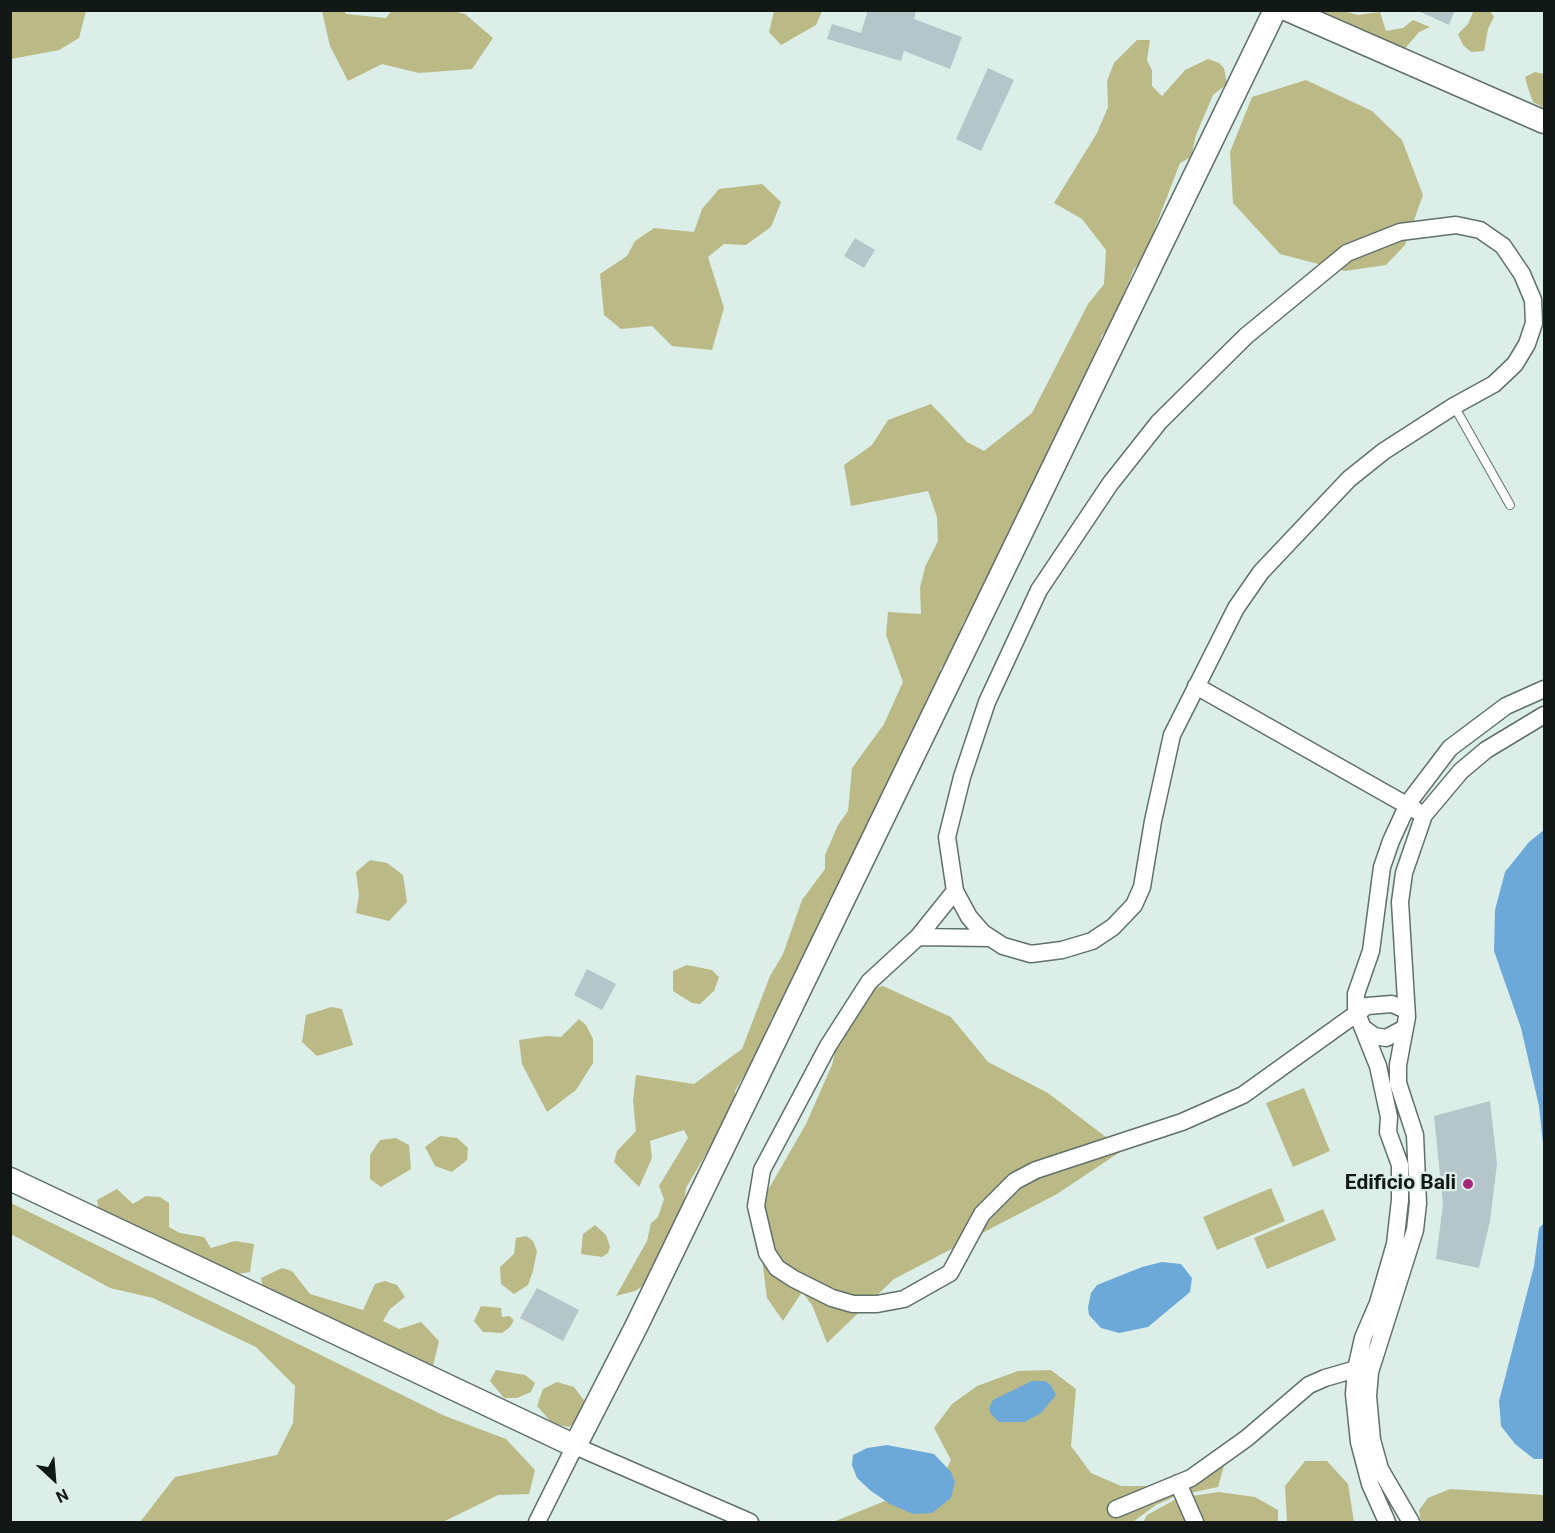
<!DOCTYPE html>
<style>
body{margin:0}
#map{position:relative;width:1555px;height:1533px;overflow:hidden;background:#dceee8;font-family:Roboto,sans-serif}
canvas{display:block}
.frame{position:absolute;inset:0;border:12px solid #111816;pointer-events:none}
.north{position:absolute;left:24px;top:1449px;width:60px;height:60px;-webkit-text-stroke:4px #dceee8;paint-order:stroke;rotate:154deg;font-size:16px;font-weight:700;line-height:24px;text-align:center;color:#111816}
.north::after{content:'';display:block;margin:auto;width:21px;height:27px;background:#111816;clip-path:polygon(50% 0,100% 100%,50% 72%,0 100%)}
</style>
<div id="map">
<canvas width="1555" height="1533"></canvas>
<div class="frame"></div>
<div class="north">N</div>
</div>
<script>
const g = document.querySelector('canvas').getContext('2d');
g.lineJoin = 'round';
function fill(path, color) { g.fillStyle = color; g.fill(path, 'evenodd'); }
const toPath = rows => new Path2D(rows.map(r => 'M' + r).join(''));
function strokePath(path, color, width, dash) { g.strokeStyle = color; g.lineWidth = width; g.lineCap = dash ? 'butt' : 'round'; g.setLineDash(dash || []); g.stroke(path); }
function label(font, color, halo, rows, align = 'center') {
  g.font = font + ' Roboto,sans-serif'; g.lineWidth = 4.5; g.setLineDash([]); g.textBaseline = 'middle'; g.strokeStyle = halo; g.fillStyle = color; for (const [text, x, y, turn = 0] of rows) {
    g.save(); g.translate(x, y); g.rotate((+turn || 0) * Math.PI / 180); g.textAlign = isNaN(turn) ? turn : align; if (halo) g.strokeText(text, 0, 0); g.fillText(text, 0, 0); g.restore();
  }
}
fill(toPath([
 [1474,10,1490,11,1494,17,1488,29,1484,51,1471,52,1463,45,1458,34,1468,24],
 [10,11,11,10,86,11,79,38,59,50,11,59],
 [322,11,344,11,346,14,386,18,391,11,453,11,465,14,493,38,472,69,419,73,382,64,348,81,330,46],
 [774,11,774,10,822,11,816,25,781,45,769,32],
 [1312,11,1343,11,1358,15,1380,12,1386,31,1403,28,1413,20,1430,27,1419,32,1403,51],
 [1137,40,1150,40,1147,60,1152,70,1152,86,1162,96,1185,70,1208,59,1219,63,1224,68,1227,84,1213,95,1196,135,1191,157,1180,163,1152,236,1151,249,1134,269,1109,330,1102,335,1093,364,987,585,962,625,962,634,949,659,940,669,941,681,784,1001,771,1019,762,1044,735,1091,735,1104,686,1188,682,1218,675,1232,665,1240,652,1280,635,1291,616,1296,647,1241,651,1223,658,1217,664,1199,659,1186,688,1138,684,1130,650,1141,652,1158,639,1187,614,1162,617,1151,636,1131,633,1101,636,1075,694,1084,742,1049,770,976,783,954,802,900,825,869,825,855,838,825,848,811,852,768,884,724,903,682,886,635,888,612,921,614,920,588,925,567,938,541,937,517,928,491,851,506,844,465,872,445,888,420,931,404,967,442,984,451,1032,413,1088,304,1104,284,1106,250,1082,219,1054,203,1097,133,1108,107,1107,81,1114,63],
 [1535,72,1544,74,1544,108,1533,102,1528,88,1525,77],
 [1306,80,1372,111,1402,140,1423,195,1405,245,1386,265,1345,271,1280,254,1233,203,1230,152,1252,97],
 [762,184,781,202,771,227,746,245,724,244,708,257,724,308,712,350,672,346,652,326,621,329,604,315,600,274,627,256,635,241,654,228,694,232,702,209,719,189],
 [370,860,387,863,403,875,407,902,389,921,356,913,359,895,356,872],
 [687,965,712,970,719,977,714,991,700,1004,692,1003,673,991,673,971],
 [883,986,951,1017,988,1062,1048,1093,1123,1150,1057,1194,894,1279,827,1343,812,1305,802,1292,783,1321,767,1298,756,1211,806,1124,832,1065,841,1026,860,991],
 [331,1007,342,1009,353,1045,317,1056,302,1042,306,1015],
 [579,1019,586,1025,593,1039,593,1063,576,1090,547,1112,522,1064,519,1040,547,1036,561,1037],
 [1304,1088,1330,1151,1293,1167,1266,1103],
 [440,1136,457,1138,468,1148,467,1160,452,1172,435,1166,425,1147],
 [396,1138,409,1145,411,1169,381,1187,370,1179,370,1155,380,1140],
 [1271,1188,1285,1221,1217,1250,1203,1217],
 [117,1189,133,1204,146,1196,160,1197,169,1203,169,1227,180,1233,204,1237,211,1248,235,1241,254,1244,250,1272,224,1276,99,1211,97,1200],
 [11,1203,445,1416,506,1439,535,1470,529,1494,498,1495,443,1522,140,1522,175,1477,277,1455,293,1423,295,1386,256,1347,153,1298,110,1288,11,1234],
 [1323,1209,1336,1240,1267,1269,1254,1238],
 [595,1225,606,1235,610,1247,608,1253,602,1257,581,1254,583,1234],
 [526,1236,533,1241,537,1251,533,1271,528,1285,514,1294,501,1284,500,1267,514,1254,516,1238],
 [282,1268,292,1271,310,1294,363,1310,375,1284,385,1281,397,1285,405,1297,390,1309,383,1321,399,1329,421,1322,439,1341,433,1366,404,1359,263,1288,261,1278],
 [481,1306,501,1308,502,1317,509,1316,514,1320,510,1327,502,1333,483,1332,474,1321],
 [496,1370,525,1375,535,1383,531,1392,517,1398,504,1398,490,1381],
 [1051,1370,1076,1389,1071,1446,1091,1473,1121,1486,1150,1486,1194,1469,1224,1466,1218,1487,1176,1496,1156,1505,1133,1522,833,1522,942,1478,951,1460,934,1428,952,1404,977,1386,1018,1371],
 [557,1382,574,1387,586,1403,577,1420,569,1427,552,1423,537,1406,543,1389],
 [1305,1461,1327,1461,1348,1484,1354,1522,1287,1522,1285,1486],
 [1450,1489,1544,1495,1544,1522,1421,1522,1419,1510,1428,1498],
 [1219,1492,1255,1497,1278,1510,1278,1522,1143,1522,1147,1515,1178,1498]
]), '#bbba87');
fill(toPath([
 [1544,830,1544,1153,1539,1106,1521,1028,1494,951,1495,910,1505,872,1529,842],
 [1544,1223,1544,1459,1534,1459,1515,1444,1501,1426,1499,1401,1534,1266,1539,1228],
 [1162,1262,1181,1264,1192,1278,1190,1292,1148,1327,1119,1333,1101,1328,1089,1315,1088,1307,1091,1293,1097,1285,1142,1267],
 [1032,1381,1045,1381,1051,1385,1056,1395,1041,1413,1025,1422,999,1422,991,1414,989,1408,993,1400],
 [887,1445,934,1454,951,1472,955,1482,951,1498,932,1513,913,1514,890,1504,871,1491,857,1478,852,1465,853,1455,867,1448]
]), '#6ca9d9');
fill(toPath([
 [868,10,916,10,914,19,962,37,950,69,904,51,901,61,827,39,832,24,861,33],
 [1416,10,1455,10,1449,25],
 [988,68,1014,80,981,151,956,139],
 [855,238,875,250,864,268,844,256],
 [587,969,616,984,602,1010,574,995],
 [1490,1101,1497,1164,1490,1221,1479,1268,1436,1259,1443,1204,1434,1116],
 [537,1288,579,1310,563,1341,520,1318]
]), '#b4c6c9');
const lane = toPath([
 [1454,406,1510,505]
]);
const street = toPath([
 [1456,225,1480,230,1503,246,1522,274,1533,300,1534,323,1527,344,1515,364,1494,384,1454,406,1384,451,1349,479,1261,572,1236,608,1172,735,1153,821,1142,887,1134,905,1113,927,1092,941,1062,950,1031,954,1003,946,983,933,969,917,955,891,947,837,962,777,987,702,1039,590,1110,484,1159,422,1246,336,1347,253,1400,232,1456,225],
 [1196,686,1417,811],
 [955,891,918,937,869,982,828,1046,762,1170,756,1206,767,1253,777,1268,794,1279,832,1298,853,1304,877,1304,904,1299,950,1273,982,1214,1015,1181,1036,1170,1182,1122,1243,1095,1367,1006,1392,1004,1406,1010],
 [918,937,991,938],
 [1363,1028,1374,1036,1386,1038,1405,1028],
 [1178,1483,1195,1522],
 [1116,1509,1191,1478,1247,1438,1309,1385,1325,1378,1356,1369,1366,1371],
 [537,1522,575,1446,750,1522],
 [1387,1522,1370,1484,1359,1442,1354,1394,1356,1369,1363,1338,1378,1303,1395,1244,1400,1200,1400,1165,1388,1132,1389,1117,1378,1066,1356,1011,1356,994,1371,951,1382,867,1391,841,1409,802,1450,748,1506,706,1544,689],
 [1411,1522,1380,1469,1372,1440,1368,1396,1370,1372,1415,1230,1418,1203,1415,1135,1398,1083,1398,1065,1407,1017,1400,902,1404,873,1424,815,1461,771,1486,750,1544,715]
]);
const secondary = toPath([
 [1288,10,1544,122],
 [10,1179,575,1446,636,1327,1275,10]
]);
strokePath(lane, '#60706b', 10);
strokePath(street, '#60706b', 19);
strokePath(secondary, '#60706b', 25);
strokePath(lane, '#fff', 8);
strokePath(street, '#fff', 16);
strokePath(secondary, '#fff', 22);
for (const [x, y, r, color] of [
 [1468,1184,6,"#a42779"]
]) { const dot = new Path2D(); dot.arc(x, y, r, 0, 2 * Math.PI); g.fillStyle = color; g.fill(dot); strokePath(dot, '#dceee8', 2); }
label('bold 21px', '#111816', '#dceee8', [
 ["Edificio Bali",1456,1184]
], 'right');
</script>
